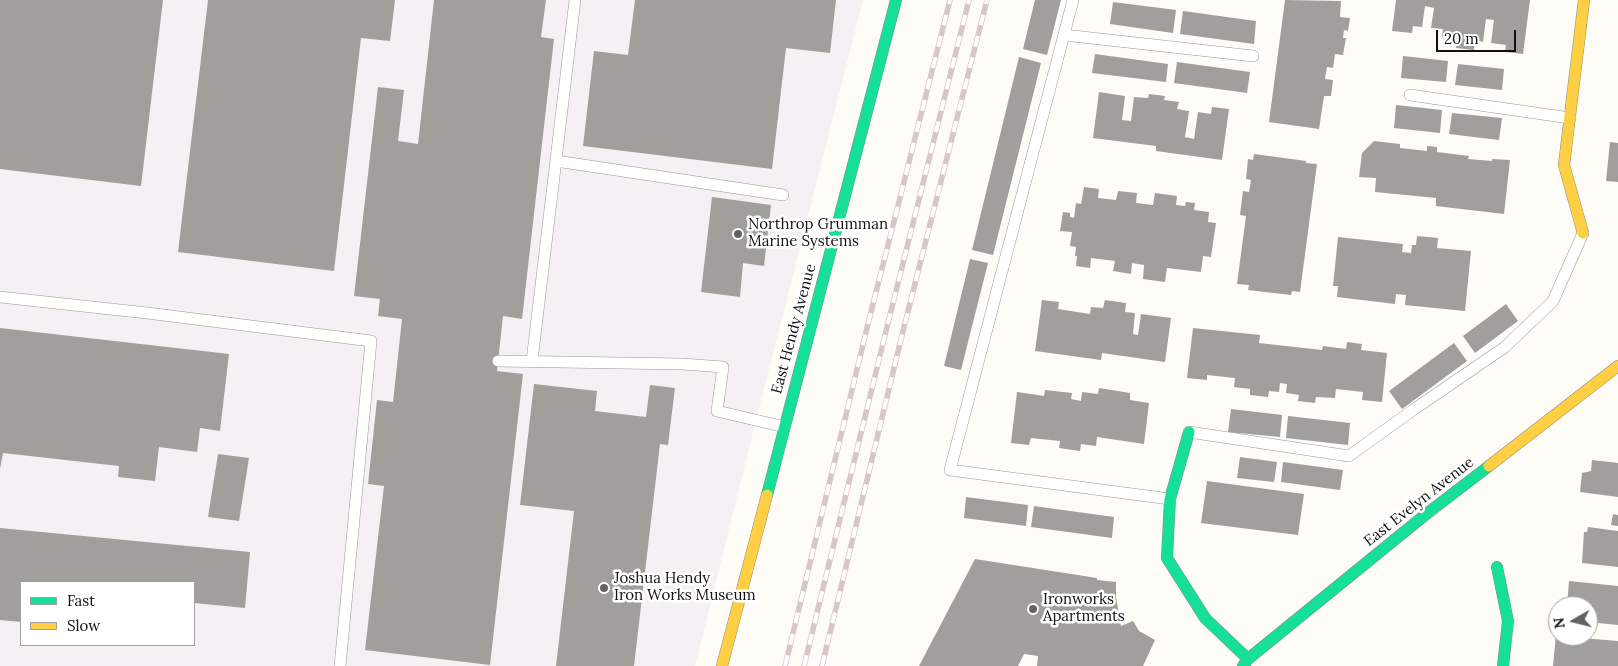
<!DOCTYPE html>
<style>
body{margin:0}
#map{position:relative;width:1618px;height:666px;overflow:hidden;background:#fdfcf7;font-family:Lora,serif}
canvas{display:block}
.legend{position:absolute;left:20px;top:581px;width:175px;height:65px;box-sizing:border-box;background:#fff;border:1px solid #a0a0a0;margin:0;padding:6px 9px;list-style:none;font-size:15px;color:#111}
.legend li{display:flex;align-items:center;gap:10px;height:25px}
.legend b{width:25px;border:1px solid #a0a0a0}
.north{position:absolute;left:1548px;top:596px;width:50px;height:50px;box-sizing:border-box;background:#fff;border:1px solid #a0a0a0;border-radius:50%;rotate:262deg;font-size:14px;font-weight:700;line-height:20px;text-align:center;color:#111}
.north::after{content:'';display:block;margin:auto;width:18px;height:22px;background:#646362;clip-path:polygon(50% 0,100% 100%,50% 72%,0 100%)}
.scale{position:absolute;left:1436px;top:30px;width:80px;height:22px;box-sizing:border-box;border:2px solid #111;border-top:0;padding-left:6px;font-size:15px;line-height:18px;white-space:nowrap;color:#111;-webkit-text-stroke:4px #fff;paint-order:stroke}
</style>
<div id="map">
<canvas width="1618" height="666"></canvas>
<ul class="legend">
<li><b style="height:6px;background:#16e098"></b>Fast</li>
<li><b style="height:6px;background:#ffcf43"></b>Slow</li>
</ul>
<div class="north">N</div>
<div class="scale">20 m</div>
</div>
<script>
const g = document.querySelector('canvas').getContext('2d');
g.lineJoin = 'round';
function fill(path, color) { g.fillStyle = color; g.fill(path, 'evenodd'); }
const toPath = rows => new Path2D(rows.map(r => 'M' + r).join(''));
function strokePath(path, color, width, dash) { g.strokeStyle = color; g.lineWidth = width; g.lineCap = dash ? 'butt' : 'round'; g.setLineDash(dash || []); g.stroke(path); }
function label(font, color, halo, rows, align = 'center') {
  g.font = font + ' Lora,serif'; g.lineWidth = 5; g.setLineDash([]); g.textBaseline = 'middle'; g.strokeStyle = halo; g.fillStyle = color; for (const [text, x, y, turn = 0] of rows) {
    g.save(); g.translate(x, y); g.rotate((+turn || 0) * Math.PI / 180); g.textAlign = isNaN(turn) ? turn : align; if (halo) g.strokeText(text, 0, 0); g.fillText(text, 0, 0); g.restore();
  }
}
fill(toPath([
 [0,0,863,0,756,420,695,666,0,666],
 [21,582,194,582,194,645,21,645]
]), '#f5f0f3');
fill(toPath([
 [0,0,163,0,141,186,0,169],
 [208,0,395,0,390,41,361,38,334,271,178,252],
 [434,0,546,0,541,37,554,39,522,319,503,316,497,371,523,374,490,665,365,650,384,486,368,484,377,400,393,402,402,319,378,316,380,299,354,296,378,87,404,90,398,141,418,144],
 [635,0,836,0,830,53,786,48,772,169,583,146,594,51,628,55],
 [1035,0,1061,0,1047,55,1023,49],
 [1285,0,1341,1,1340,17,1350,18,1348,31,1344,30,1343,38,1346,38,1343,55,1335,54,1333,68,1327,67,1325,79,1333,80,1331,96,1324,96,1319,129,1269,122],
 [1396,0,1530,0,1523,54,1505,52,1506,45,1491,43,1494,20,1486,19,1483,42,1475,40,1474,50,1456,48,1457,39,1442,37,1443,29,1431,28,1434,8,1425,6,1422,27,1413,26,1412,33,1392,31],
 [1113,2,1176,10,1173,33,1110,24],
 [1183,11,1256,21,1254,44,1180,34],
 [1095,54,1168,64,1166,82,1092,73],
 [1403,56,1448,61,1446,82,1401,78],
 [1019,57,1041,63,993,255,972,250],
 [1177,62,1250,72,1247,93,1174,83],
 [1458,64,1504,69,1502,90,1455,85],
 [1099,92,1125,96,1122,120,1131,121,1134,97,1148,98,1149,94,1165,96,1164,100,1179,102,1177,109,1189,111,1185,137,1194,139,1198,112,1211,114,1212,107,1229,109,1222,160,1156,151,1156,146,1093,138],
 [1396,105,1442,110,1440,133,1394,128],
 [1452,113,1502,118,1499,140,1449,134],
 [1374,141,1400,144,1400,148,1427,151,1427,146,1437,147,1437,152,1469,156,1468,159,1492,161,1492,159,1510,160,1504,214,1436,206,1436,198,1375,192,1376,178,1359,177,1362,153],
 [1610,142,1618,143,1618,182,1606,181],
 [1254,154,1306,161,1306,163,1317,164,1300,292,1292,291,1291,295,1248,290,1249,285,1237,284,1246,216,1240,215,1243,191,1249,192,1251,180,1246,179,1248,159,1253,160],
 [1084,187,1099,189,1098,198,1116,200,1118,191,1137,193,1136,203,1153,205,1155,193,1177,196,1176,205,1185,206,1186,202,1195,203,1194,210,1209,212,1208,222,1216,223,1211,257,1203,256,1201,272,1167,268,1165,282,1143,279,1144,265,1132,263,1131,274,1113,271,1115,261,1091,258,1090,268,1076,266,1077,256,1075,256,1076,247,1070,246,1072,232,1060,231,1063,212,1070,213,1070,217,1074,218,1076,203,1081,204],
 [712,197,771,205,764,266,743,263,740,297,701,292],
 [1417,236,1438,238,1437,248,1471,251,1465,311,1405,305,1406,295,1396,294,1395,304,1337,297,1338,286,1333,286,1338,237,1403,244,1402,252,1411,253,1412,245,1416,245],
 [970,259,988,263,961,370,944,366],
 [1042,300,1059,302,1058,309,1090,314,1091,307,1103,308,1105,300,1126,303,1125,312,1135,313,1133,334,1138,335,1141,314,1171,318,1165,362,1102,353,1101,360,1035,351],
 [1506,304,1518,321,1475,353,1463,336],
 [0,328,229,354,220,431,200,428,197,452,159,447,155,481,118,477,119,466,3,453,0,469],
 [1193,328,1260,335,1259,343,1322,350,1323,346,1346,349,1347,342,1362,344,1361,350,1387,353,1382,402,1362,400,1363,392,1336,389,1335,398,1316,397,1315,403,1298,401,1299,395,1286,393,1287,384,1280,383,1279,392,1269,391,1268,397,1250,395,1250,389,1234,387,1235,378,1207,375,1207,380,1187,378],
 [1454,343,1467,361,1402,409,1389,391],
 [534,384,597,391,595,411,646,417,650,385,675,388,668,445,660,444,634,666,556,666,574,511,520,505],
 [1099,388,1130,393,1130,400,1149,403,1144,444,1097,437,1096,446,1081,444,1080,451,1059,448,1060,441,1031,438,1029,445,1011,443,1017,392,1044,396,1045,390,1072,393,1071,399,1081,401,1082,392,1098,394],
 [1231,409,1282,415,1280,437,1228,432],
 [1288,416,1350,423,1348,445,1286,438],
 [218,454,249,458,239,521,208,517],
 [1240,457,1277,462,1274,482,1237,478],
 [1592,460,1618,463,1618,497,1580,492,1582,473,1591,471],
 [1283,462,1343,470,1340,490,1281,482],
 [1207,481,1304,494,1298,535,1201,523],
 [966,497,1028,505,1026,526,964,518],
 [1034,506,1114,517,1112,538,1031,527],
 [1613,514,1618,515,1618,526,1611,525],
 [1588,527,1618,531,1618,567,1582,563,1584,532,1587,532],
 [0,528,250,552,245,608,194,603,194,582,21,582,21,622,0,620],
 [975,559,1097,578,1097,580,1116,582,1116,597,1121,626,1133,621,1139,631,1155,640,1143,666,1037,666,1038,656,1024,654,1018,666,919,666],
 [1569,581,1618,586,1618,625,1588,622,1588,606,1567,606],
 [1556,634,1558,636,1618,641,1618,666,1553,666]
]), '#a19f9c');
const lane = toPath([
 [1073,0,950,470,1170,499],
 [1064,35,1253,56],
 [1410,95,1570,118],
 [556,161,783,195],
 [0,297,147,313,371,341,340,666],
 [498,361,683,364,723,367,717,411,785,427],
 [532,361,575,0],
 [1189,432,1349,456,1413,410,1505,347,1553,301,1583,233]
]);
const fast = toPath([
 [1189,432,1170,499,1167,558,1205,618,1248,659],
 [767,495,896,0],
 [1497,567,1508,621,1503,666],
 [1243,666,1248,659,1425,515,1489,466]
]);
const slow = toPath([
 [1583,233,1564,165,1584,0],
 [1489,466,1618,366],
 [722,666,767,495]
]);
strokePath(lane, '#979795', 12);
strokePath(fast, '#8e8d8b', 12);
strokePath(slow, '#8e8d8b', 12);
strokePath(lane, '#fffffe', 11);
strokePath(fast, '#16e098', 11);
strokePath(slow, '#ffcf43', 11);
const rail = toPath([
 [785,666,868,324,950,0],
 [804,666,887,327,969,0],
 [822,666,903,331,987,0]
]);
strokePath(rail, '#d9c6c7', 5.5);
strokePath(rail, '#fff', 4, [11]);
for (const [x, y, r, color] of [
 [738,234,5,"#646362"],
 [604,588,5,"#646362"],
 [1033,609,5,"#646362"]
]) { const dot = new Path2D(); dot.arc(x, y, r, 0, 2 * Math.PI); g.fillStyle = color; g.fill(dot); strokePath(dot, '#fff', 2); }
label('15px', '#111', '#fff', [
 ["Northrop Grumman",748,225],
 ["Marine Systems",748,242],
 ["Joshua Hendy",614,579],
 ["Iron Works Museum",614,596],
 ["Ironworks",1043,600],
 ["Apartments",1043,617]
], 'left');
label('15px', '#111', '#fff', [
 ["East Hendy Avenue",794,329,-75],
 ["East Evelyn Avenue",1419,502,-38]
]);
</script>
